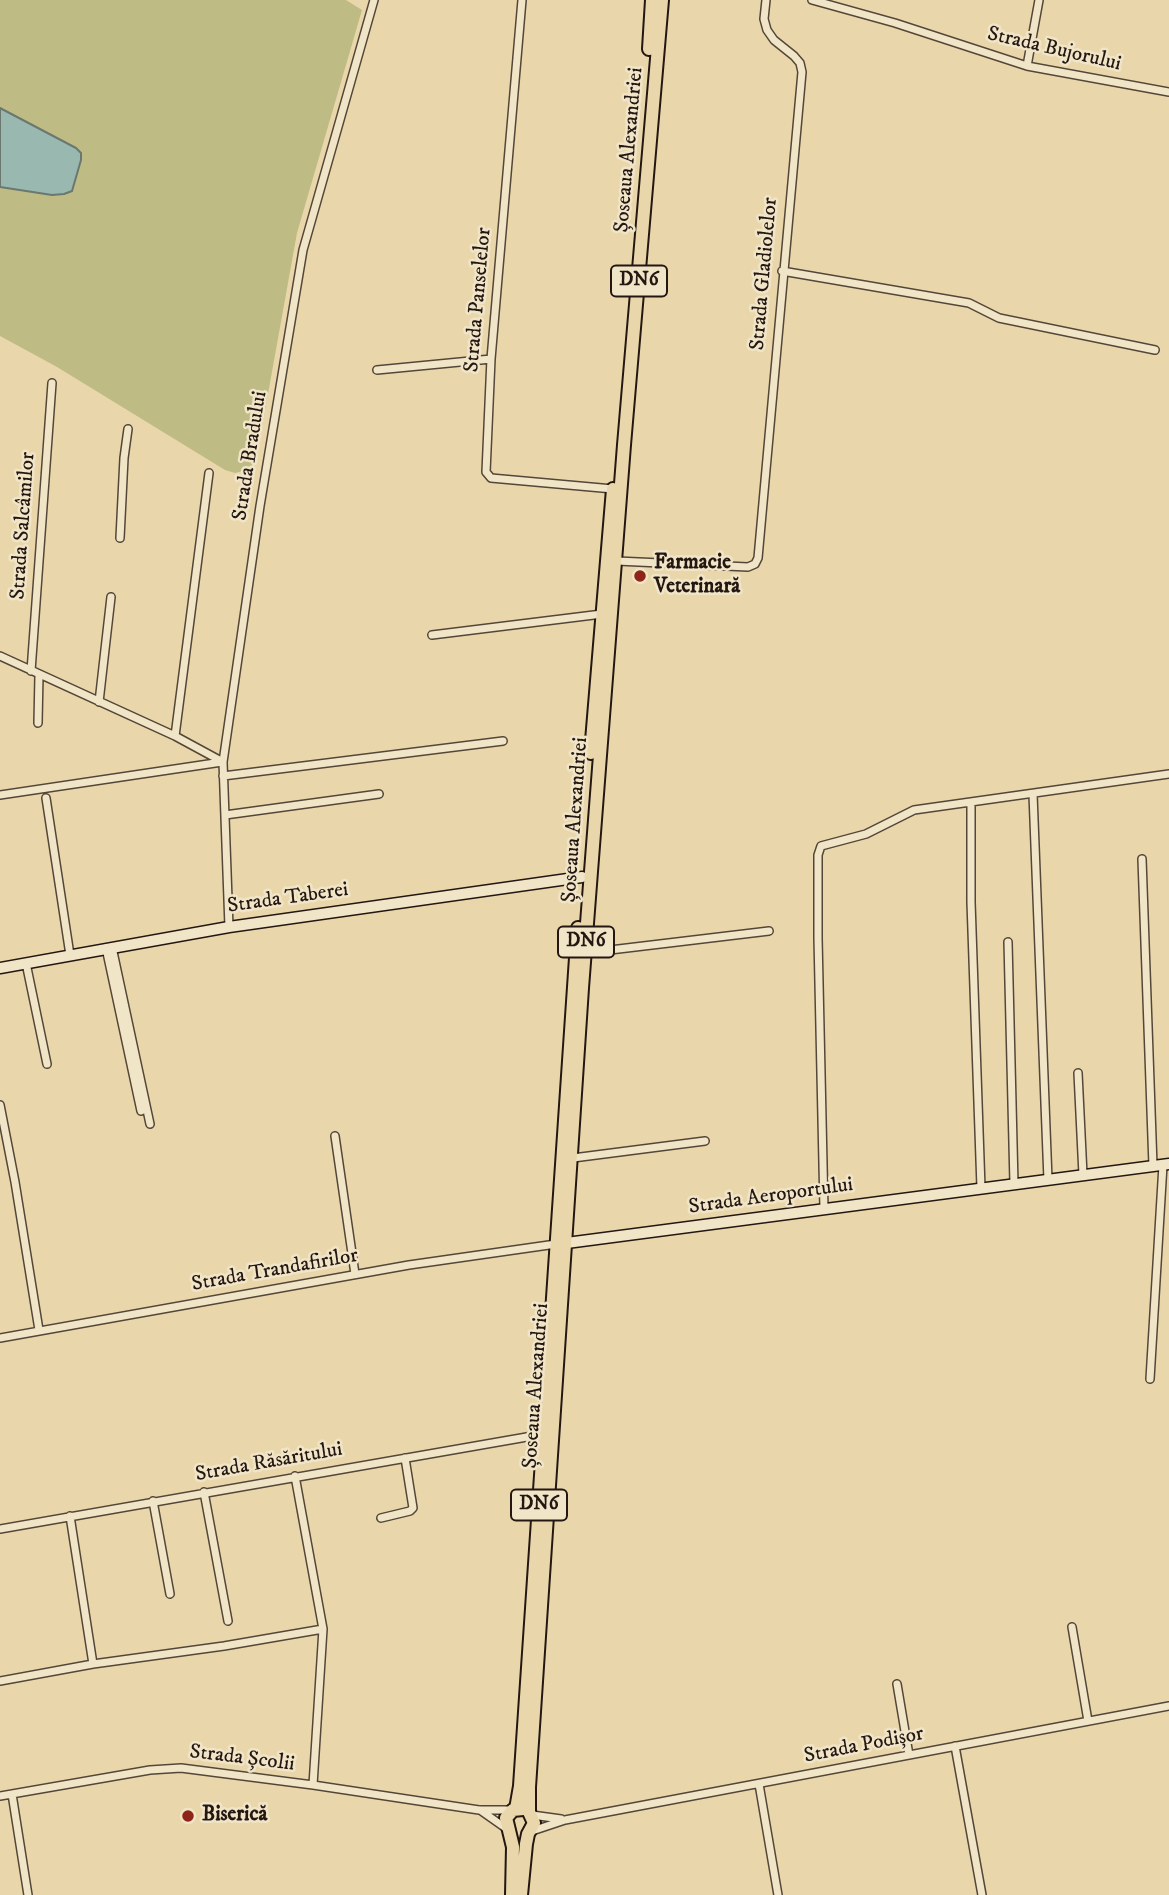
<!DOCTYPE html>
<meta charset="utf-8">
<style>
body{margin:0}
canvas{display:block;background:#e9d7ab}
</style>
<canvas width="1169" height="1895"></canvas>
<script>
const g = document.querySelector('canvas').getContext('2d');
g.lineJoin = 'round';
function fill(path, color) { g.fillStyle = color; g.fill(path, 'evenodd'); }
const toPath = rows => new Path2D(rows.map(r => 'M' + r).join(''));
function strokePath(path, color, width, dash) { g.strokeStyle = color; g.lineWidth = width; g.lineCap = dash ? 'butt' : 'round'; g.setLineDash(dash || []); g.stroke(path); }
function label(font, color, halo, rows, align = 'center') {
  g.font = font + ' "IM FELL DW Pica",serif'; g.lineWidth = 5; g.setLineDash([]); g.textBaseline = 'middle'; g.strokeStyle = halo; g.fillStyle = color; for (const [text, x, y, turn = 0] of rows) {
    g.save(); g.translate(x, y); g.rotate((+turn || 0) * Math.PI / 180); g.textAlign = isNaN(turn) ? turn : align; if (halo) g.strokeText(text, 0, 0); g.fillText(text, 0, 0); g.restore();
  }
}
fill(toPath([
 [0,0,346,0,362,10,297,233,257,455,252,466,243,471,235,473,225,470,57,367,0,336]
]), '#bebc84');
const water = toPath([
 [0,108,76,148,81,153,81,160,72,191,64,194,52,195,0,187,0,108]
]);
fill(water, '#99b8af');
strokePath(water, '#6a7870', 2);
const street = toPath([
 [522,0,491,359,486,472,491,478,613,489],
 [812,0,895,23,1027,66,1169,92],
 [1027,66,1039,0],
 [782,271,969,303,999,318,1155,350],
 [377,370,491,359],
 [120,538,124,458,128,429],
 [617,561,748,567,755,564,758,558,802,72,800,63,794,56,774,40,767,30,764,19,766,0],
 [432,635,602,614],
 [0,656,175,736,223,762],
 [31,671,52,383],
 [99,702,111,597],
 [38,723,39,675],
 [175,736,209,473],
 [223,776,503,741],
 [1033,794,1048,1180],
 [0,795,222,762],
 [46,798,70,955],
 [971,802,971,902,981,1188],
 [225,815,379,794],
 [1142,859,1153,1166],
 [229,927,223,762,260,506,303,250,374,0],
 [1008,942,1014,1184],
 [112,947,150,1124],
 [106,948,141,1111],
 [585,953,769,931],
 [26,963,47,1064],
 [1078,1073,1083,1175],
 [0,1105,15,1182,39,1330],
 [335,1136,355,1274],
 [573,1158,705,1141],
 [824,1209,818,938,818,855,821,846,866,834,914,810,1169,774],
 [0,1338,409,1265,556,1244],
 [1150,1379,1163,1165],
 [295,1476,323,1629,313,1785],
 [204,1492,228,1621],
 [153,1501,170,1594],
 [70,1516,93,1664],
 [381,1518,410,1511,413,1508,405,1458],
 [0,1529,544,1434],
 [1072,1627,1088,1721],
 [0,1681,93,1664,224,1646,323,1629],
 [897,1684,909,1755],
 [955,1746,982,1895],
 [759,1784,778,1895],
 [12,1794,28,1895],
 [0,1796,150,1770,181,1768,313,1785,479,1810,512,1810],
 [480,1810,507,1829],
 [532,1815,561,1819],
 [532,1831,565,1820,1169,1706]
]);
const secondary = toPath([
 [0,968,229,927,582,877],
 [559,1244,1169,1164]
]);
const highway = toPath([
 [649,49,652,0],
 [591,753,613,489],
 [516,1809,520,1786,578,928],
 [512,1895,513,1847,506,1818,513,1810,523,1809],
 [521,1895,526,1844,528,1834,534,1823,529,1812,529,1787,582,988,624,445,662,0]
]);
strokePath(street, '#554738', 10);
strokePath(secondary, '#241712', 13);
strokePath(highway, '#241712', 16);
strokePath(street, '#f1e5c8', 7);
strokePath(secondary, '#f1e5c8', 10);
strokePath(highway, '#e9d7ab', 12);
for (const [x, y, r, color] of [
 [640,576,7,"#8f2418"],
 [188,1816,7,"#8f2418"]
]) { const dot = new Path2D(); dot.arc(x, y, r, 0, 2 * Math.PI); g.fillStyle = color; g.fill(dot); strokePath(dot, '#f1e5c8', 2.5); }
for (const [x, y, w] of [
 [639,281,56],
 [586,942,56],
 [539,1505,56]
]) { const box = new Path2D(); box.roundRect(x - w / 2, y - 15.5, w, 31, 5); g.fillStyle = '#f1e5c8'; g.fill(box); strokePath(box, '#241712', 2); }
label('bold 19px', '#241712', null, [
 ["DN6",639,281],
 ["DN6",586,942],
 ["DN6",539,1505]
]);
label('21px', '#241712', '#f1e5c8', [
 ["Strada Bujorului",1054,50,13],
 ["Șoseaua Alexandriei",630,150,-85],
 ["Strada Gladiolelor",765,274,-85],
 ["Strada Panselelor",479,300,-85],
 ["Strada Bradului",251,456,-81],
 ["Strada Salcâmilor",24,526,-86],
 ["Șoseaua Alexandriei",576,820,-86],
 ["Strada Taberei",288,899,-8],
 ["Strada Aeroportului",771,1197,-8],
 ["Strada Trandafirilor",275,1271,-10],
 ["Șoseaua Alexandriei",537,1386,-86],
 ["Strada Răsăritului",269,1463,-10],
 ["Strada Podișor",864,1746,-11],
 ["Strada Școlii",242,1759,7]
]);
label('bold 21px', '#241712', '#f1e5c8', [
 ["Farmacie",654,564],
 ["Veterinară",654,588],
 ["Biserică",202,1816]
], 'left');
</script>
